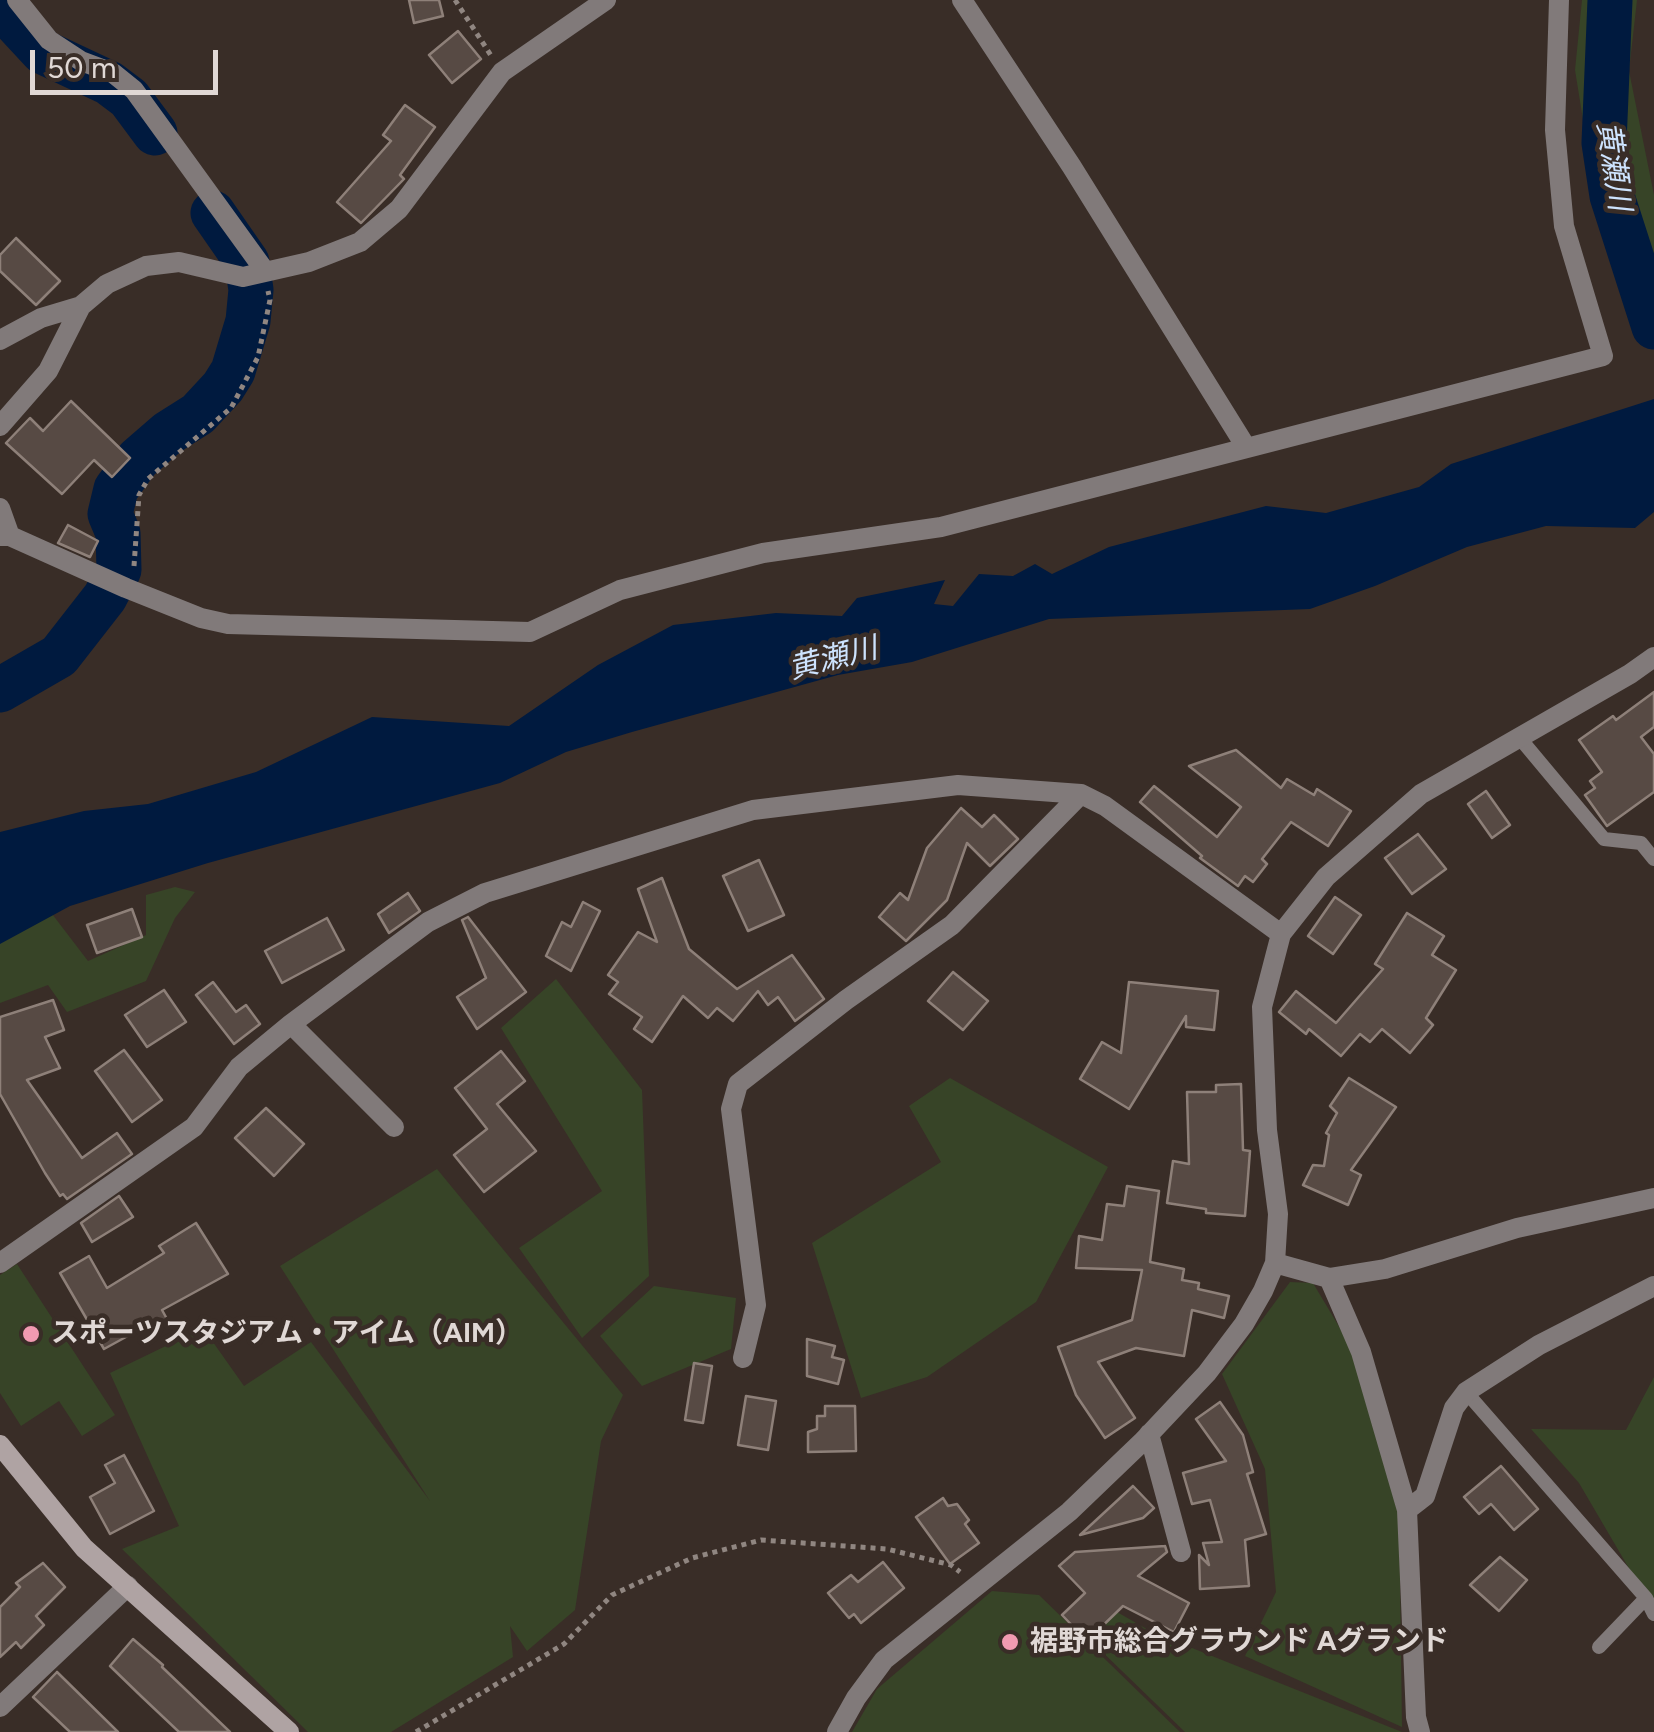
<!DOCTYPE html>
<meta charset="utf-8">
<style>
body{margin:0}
#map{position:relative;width:1654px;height:1732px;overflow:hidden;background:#392d27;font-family:Figtree,sans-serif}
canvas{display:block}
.scale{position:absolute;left:30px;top:50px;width:188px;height:45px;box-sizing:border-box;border:5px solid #e0d8d5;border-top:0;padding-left:12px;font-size:30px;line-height:35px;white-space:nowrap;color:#e0d8d5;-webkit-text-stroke:8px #392d27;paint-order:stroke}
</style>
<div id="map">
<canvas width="1654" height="1732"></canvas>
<div class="scale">50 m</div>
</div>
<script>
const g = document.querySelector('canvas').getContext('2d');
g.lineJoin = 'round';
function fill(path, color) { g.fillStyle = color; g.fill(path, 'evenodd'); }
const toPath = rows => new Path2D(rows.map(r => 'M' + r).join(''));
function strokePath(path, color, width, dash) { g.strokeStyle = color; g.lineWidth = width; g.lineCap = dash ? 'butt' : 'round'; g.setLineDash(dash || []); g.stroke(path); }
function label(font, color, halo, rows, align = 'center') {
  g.font = font + ' Figtree,"Noto Sans JP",sans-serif'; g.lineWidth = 9; g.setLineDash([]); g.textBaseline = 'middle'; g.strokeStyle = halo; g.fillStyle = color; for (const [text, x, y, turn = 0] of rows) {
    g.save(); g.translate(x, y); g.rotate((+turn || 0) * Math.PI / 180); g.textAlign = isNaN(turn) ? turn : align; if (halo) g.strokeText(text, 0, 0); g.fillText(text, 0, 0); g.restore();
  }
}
fill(toPath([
 [1582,0,1637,0,1629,71,1654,195,1654,335,1631,298,1589,157,1575,70],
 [175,887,195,892,175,918,146,981,67,1012,48,985,0,1003,0,927,46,906,88,961,146,935,146,895],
 [556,979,642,1090,649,1276,582,1338,519,1248,602,1191,501,1028],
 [950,1078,1108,1167,1036,1302,927,1377,861,1398,812,1243,941,1162,909,1106],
 [437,1169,623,1395,601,1441,575,1610,527,1651,510,1626,513,1657,391,1732,308,1732,122,1549,179,1526,110,1373,203,1328,244,1386,311,1342,430,1501,280,1266],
 [17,1264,115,1415,82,1436,59,1401,21,1426,0,1393,0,1275],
 [1290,1282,1313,1283,1353,1350,1399,1505,1402,1727,1245,1656,1276,1592,1265,1469,1222,1374],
 [654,1286,736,1298,731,1349,642,1386,600,1336],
 [1654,1377,1654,1611,1579,1483,1531,1429,1626,1430],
 [992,1591,1039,1595,1180,1732,852,1732,877,1689],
 [1117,1612,1152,1632,1402,1732,1185,1732,1091,1641]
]), '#374427');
fill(toPath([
 [1654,399,1654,512,1635,528,1546,526,1467,547,1375,586,1310,609,1049,619,912,662,838,675,632,732,566,752,500,783,208,863,70,906,0,944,0,832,84,811,148,804,256,772,372,717,509,726,598,665,673,625,776,613,842,616,857,598,945,580,934,604,953,606,979,574,1013,576,1035,564,1052,574,1109,547,1266,506,1326,513,1419,487,1451,464]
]), '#001a3f');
strokePath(toPath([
 [1610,0,1604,143,1612,196,1654,327],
 [5,11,43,52,109,83,129,98,155,133],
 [0,690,59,656,105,597,119,570,118,533,110,514,116,489,138,459,168,433,198,414,223,387,233,371,248,321,251,290,247,262,213,213]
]), '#001a3f', 45);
const building = toPath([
 [409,0,439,0,443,16,414,23,409,0],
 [458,31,481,59,452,83,429,55,458,31],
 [405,105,435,127,400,175,404,179,361,223,337,202,391,141,383,135,405,105],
 [16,238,60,281,36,305,0,271,0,255,16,238],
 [71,401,130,458,112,477,94,460,62,494,6,443,30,418,43,431,71,401],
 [68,525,98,541,90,557,58,543,68,525],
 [1654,692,1654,727,1641,737,1654,754,1654,792,1607,826,1585,795,1595,788,1590,781,1602,772,1579,740,1613,716,1616,720,1654,692],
 [1236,750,1281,788,1287,779,1314,795,1317,789,1351,811,1328,846,1291,822,1262,859,1267,864,1253,882,1245,876,1238,886,1200,858,1202,856,1140,802,1154,786,1217,837,1241,807,1189,766,1236,750],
 [1486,791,1510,825,1492,838,1468,804,1486,791],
 [961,808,982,827,994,815,1018,839,990,866,967,843,947,900,906,941,879,917,900,893,908,900,927,848,961,808],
 [1418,834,1446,869,1412,894,1385,858,1418,834],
 [759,860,784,915,748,931,723,876,759,860],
 [662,878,689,949,737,989,792,955,824,999,795,1021,778,997,768,1005,758,991,733,1021,717,1008,708,1018,683,996,652,1042,634,1029,642,1017,609,994,618,982,608,975,638,932,657,942,638,889,662,878],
 [408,893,420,911,389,933,378,914,408,893],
 [1335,897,1361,915,1333,954,1308,936,1335,897],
 [583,902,600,911,571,971,546,956,562,922,571,927,583,902],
 [132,909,142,937,97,953,87,925,132,909],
 [1407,913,1444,936,1432,955,1456,970,1426,1018,1433,1025,1410,1053,1382,1029,1370,1042,1360,1034,1341,1056,1309,1029,1306,1034,1279,1012,1296,991,1336,1023,1383,969,1375,964,1407,913],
 [468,917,526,992,477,1029,457,997,486,978,462,920,468,917],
 [327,918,344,950,282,983,265,951,327,918],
 [953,972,988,1001,963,1030,928,1001,953,972],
 [213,982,236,1012,246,1005,260,1024,234,1044,196,995,213,982],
 [1129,982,1218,991,1214,1030,1186,1027,1186,1016,1129,1109,1080,1079,1102,1042,1121,1053,1129,982],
 [164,990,186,1022,147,1047,125,1015,164,990],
 [53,1000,64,1030,45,1037,60,1068,27,1080,82,1158,117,1133,132,1154,67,1199,63,1194,60,1196,45,1173,0,1094,0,1017,53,1000],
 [124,1050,162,1100,132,1122,95,1071,124,1050],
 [501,1051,525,1081,497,1104,536,1151,484,1192,454,1155,487,1129,455,1088,501,1051],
 [1349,1078,1396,1107,1351,1170,1361,1175,1348,1205,1303,1185,1313,1165,1324,1166,1329,1135,1326,1133,1337,1113,1330,1106,1349,1078],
 [1241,1084,1243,1150,1250,1151,1245,1216,1206,1213,1206,1209,1167,1203,1173,1161,1189,1164,1187,1092,1216,1092,1216,1085,1241,1084],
 [266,1108,304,1144,274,1176,235,1138,266,1108],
 [1127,1186,1159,1191,1150,1262,1184,1269,1182,1280,1199,1283,1198,1289,1229,1296,1224,1318,1192,1310,1184,1356,1136,1348,1098,1362,1135,1418,1105,1438,1076,1395,1058,1347,1132,1320,1142,1270,1076,1268,1079,1236,1102,1240,1107,1204,1124,1206,1127,1186],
 [119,1196,133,1217,92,1242,81,1223,119,1196],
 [196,1223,228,1274,162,1310,167,1319,148,1331,146,1326,104,1349,60,1273,89,1256,107,1288,164,1253,159,1246,196,1223],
 [807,1339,835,1346,832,1357,844,1360,838,1384,807,1376,807,1339],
 [694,1363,712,1366,703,1423,685,1420,694,1363],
 [746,1396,776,1401,768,1450,738,1445,746,1396],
 [1220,1402,1243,1435,1253,1472,1247,1474,1266,1534,1245,1540,1249,1586,1200,1589,1199,1555,1209,1565,1203,1543,1222,1542,1210,1500,1192,1504,1183,1473,1226,1461,1196,1419,1220,1402],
 [825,1406,855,1406,856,1451,808,1452,808,1432,817,1429,817,1416,825,1416,825,1406],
 [124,1455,154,1511,110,1534,90,1497,115,1483,105,1465,124,1455],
 [1501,1466,1538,1509,1514,1530,1491,1504,1479,1514,1464,1497,1501,1466],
 [1133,1486,1154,1508,1143,1518,1080,1535,1133,1486],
 [943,1498,948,1506,957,1504,969,1520,965,1524,979,1543,950,1564,916,1517,943,1498],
 [1165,1546,1167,1552,1138,1576,1189,1603,1174,1632,1123,1606,1087,1641,1062,1615,1085,1593,1059,1566,1075,1552,1165,1546],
 [1500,1557,1527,1580,1499,1611,1470,1585,1500,1557],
 [883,1562,904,1588,861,1623,854,1614,849,1618,828,1593,851,1575,858,1582,883,1562],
 [43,1563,65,1587,36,1616,44,1625,21,1648,16,1642,0,1657,0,1607,20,1587,16,1583,43,1563],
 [133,1639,163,1665,162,1667,230,1732,179,1732,142,1697,110,1666,133,1639],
 [57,1672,118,1732,70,1732,33,1697,57,1672]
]);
fill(building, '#574a44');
strokePath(building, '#8e8079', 2.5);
strokePath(toPath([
 [455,0,492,57],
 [134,566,139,495,148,479,231,408,258,357,270,300,268,291],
 [416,1732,564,1644,612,1595,692,1558,761,1540,887,1549,951,1565,960,1572]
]), '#908681', 5, [5, 5]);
strokePath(toPath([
 [1518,736,1604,839,1641,843,1654,859],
 [1466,1392,1646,1598,1654,1614],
 [1599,1647,1646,1598]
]), '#817a7a', 14);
strokePath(toPath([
 [17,0,49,40,81,61,113,73,134,90,265,271],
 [962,0,1072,167,1246,447],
 [0,340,41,318,81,306],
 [0,426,48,371,81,306,107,284,146,266,179,262,243,277,309,262,360,242,399,209,502,72,606,0],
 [0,508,10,536],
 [0,536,10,536,126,588,201,618,228,624,530,632,620,590,763,553,941,527,1603,356,1564,226,1555,130,1559,0],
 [291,1024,394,1127],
 [0,1263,194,1127,239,1067,291,1024,428,922,485,893,753,810,958,785,1081,794,1105,806,1281,934],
 [1275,1263,1329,1278,1385,1269,1517,1228,1654,1198],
 [1329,1278,1361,1352,1407,1510,1416,1717,1420,1732],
 [743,1358,756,1305,731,1109,738,1084,846,1000,952,925,1081,794],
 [1149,1434,1181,1552],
 [1407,1510,1425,1496,1454,1408,1466,1392,1539,1345,1654,1286],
 [0,1707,128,1586],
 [837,1732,856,1698,884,1660,1069,1512,1142,1442,1207,1373,1244,1324,1263,1291,1275,1263,1278,1214,1267,1130,1262,1007,1281,934,1326,877,1421,794,1630,674,1654,657]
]), '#817a7a', 20);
strokePath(toPath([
 [0,1445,84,1548,289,1732]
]), '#afa3a3', 20);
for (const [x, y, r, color] of [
 [31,1334,10,"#f19ab1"],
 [1010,1642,10,"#f19ab1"]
]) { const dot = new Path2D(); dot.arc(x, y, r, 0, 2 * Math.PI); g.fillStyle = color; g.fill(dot); strokePath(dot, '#392d27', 4); }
label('bold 28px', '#e0d8d5', '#392d27', [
 ["スポーツスタジアム・アイム（AIM）",51,1334],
 ["裾野市総合グラウンド Aグランド",1030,1642]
], 'left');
label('italic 30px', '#cde3fe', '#392d27', [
 ["黄瀬川",1613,166,82],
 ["黄瀬川",833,659,-14]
]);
</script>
